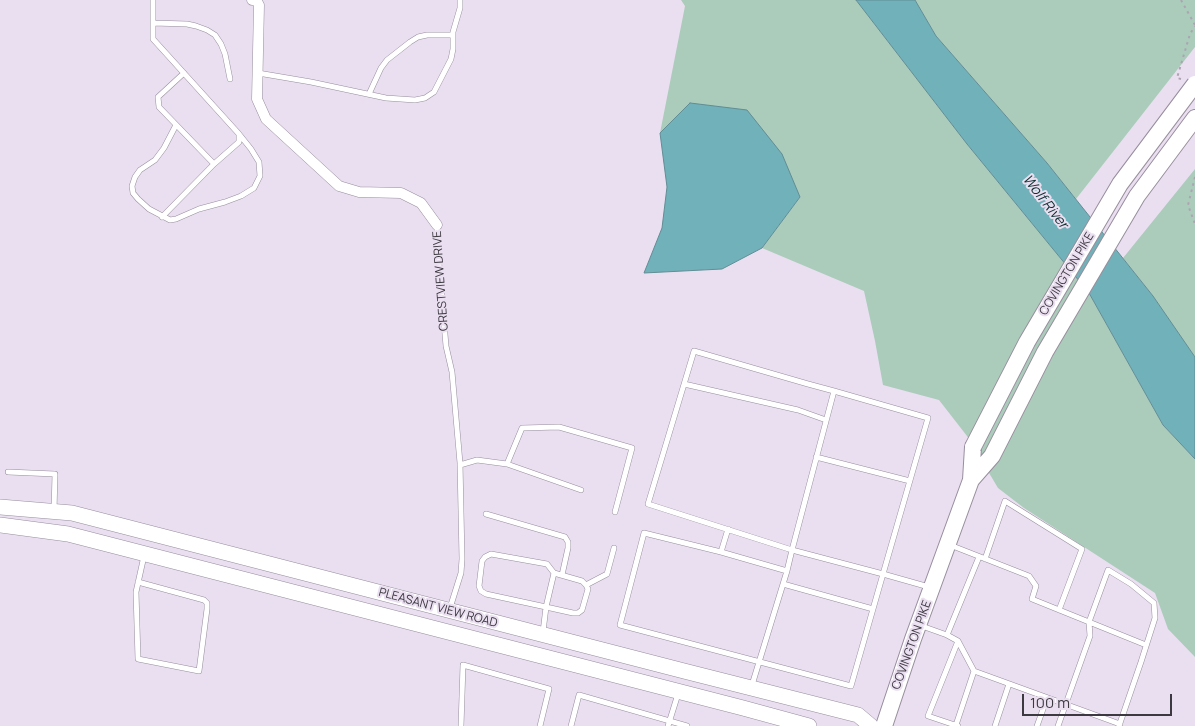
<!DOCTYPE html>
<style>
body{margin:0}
#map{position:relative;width:1195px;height:726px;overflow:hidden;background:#eadff0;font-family:Manrope,sans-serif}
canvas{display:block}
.scale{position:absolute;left:1022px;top:694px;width:150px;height:22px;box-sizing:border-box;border:2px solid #3d3940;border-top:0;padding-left:6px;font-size:15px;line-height:18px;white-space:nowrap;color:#3d3940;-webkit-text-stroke:4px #eadff0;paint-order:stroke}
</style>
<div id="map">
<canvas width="1195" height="726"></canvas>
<div class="scale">100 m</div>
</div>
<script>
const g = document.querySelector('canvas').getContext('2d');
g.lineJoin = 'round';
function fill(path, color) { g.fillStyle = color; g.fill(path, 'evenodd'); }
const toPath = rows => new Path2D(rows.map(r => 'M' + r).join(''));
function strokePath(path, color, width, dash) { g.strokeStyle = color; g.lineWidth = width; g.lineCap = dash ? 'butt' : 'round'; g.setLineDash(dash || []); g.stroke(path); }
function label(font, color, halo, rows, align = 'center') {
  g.font = font + ' Manrope,sans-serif'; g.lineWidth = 4; g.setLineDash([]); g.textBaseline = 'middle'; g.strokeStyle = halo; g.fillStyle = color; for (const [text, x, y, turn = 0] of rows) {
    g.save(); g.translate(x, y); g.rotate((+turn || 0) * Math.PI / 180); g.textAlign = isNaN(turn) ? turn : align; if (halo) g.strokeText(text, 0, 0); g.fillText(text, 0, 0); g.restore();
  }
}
fill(toPath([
 [681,0,856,0,967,144,1089,293,1163,425,1195,459,1195,657,1168,629,1155,593,1024,508,998,488,967,436,939,400,883,385,875,341,864,291,762,248,800,197,691,103,660,133,685,6],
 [915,0,1195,0,1195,47,1076,199,1047,163,936,36],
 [1195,169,1195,357,1153,296,1123,258]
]), '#abccbb');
const water = toPath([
 [856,0,915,0,936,36,1047,163,1153,296,1195,357,1195,459,1163,425,1089,293,967,144,856,0],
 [690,103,747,110,782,154,800,197,762,248,722,269,644,273,662,228,667,187,660,133,690,103]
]);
fill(water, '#71b1b9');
strokePath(water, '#618d95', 1);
const service = toPath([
 [153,0,153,39,239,134,239,142,214,164,162,217],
 [153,23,187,24,196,26,207,30,215,35,221,44,225,54,230,79],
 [184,73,158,97,159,107,214,164],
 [258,73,311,82,386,98,415,100,425,98,434,92,451,59,453,49,453,32,460,8,460,0],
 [369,94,381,68,387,60,410,42,418,37,427,35,453,35],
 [176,125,164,148,155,160,140,170,135,177,132,186,133,193,138,199,149,209,170,220,176,219,199,209,225,202,241,196,254,188,260,176,259,162,251,149,239,134],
 [437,225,438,252,446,346,452,372,460,463,462,559,461,573,450,608],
 [684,384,798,410,826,420],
 [834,391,792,550,787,571,721,552,644,533,620,625,851,686,883,574,928,418,834,391,808,384,694,351,648,504,792,550,883,574,929,587],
 [816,457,910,481],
 [507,464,522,428,559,427,632,448,615,512],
 [460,465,477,460,507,464,581,490],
 [8,472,55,474,54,511],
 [486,514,565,537,568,542,568,548,562,575],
 [950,545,1029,576,1036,586,1032,599,1089,622,1108,570,1131,584,1154,603,1155,618,1141,662,1119,726],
 [721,552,728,529],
 [985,559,1005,501,1082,549,1059,610],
 [138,582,204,600,207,603,207,609,199,671,138,659,136,592,144,556],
 [783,584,873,609],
 [586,585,607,574,614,548],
 [919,625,947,635,979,557],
 [543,632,546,607,573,613,578,613,582,610,588,589,586,585,582,581,554,573,546,607,486,594,481,591,479,586,482,561,485,557,491,554,547,564,554,573],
 [947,635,958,641,928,716,958,726],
 [958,641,974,671,1120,724],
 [752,685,787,571],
 [956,725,974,671],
 [461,726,463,665,549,689,540,726],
 [571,726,579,695,687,726],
 [668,726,678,694],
 [995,726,1009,684],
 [1037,726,1047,698],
 [1058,726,1090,636,1089,622,1146,645]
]);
const minor = toPath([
 [252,0,256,0,259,5,257,99,266,119,339,186,359,192,401,193,421,203,437,225]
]);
const secondary = toPath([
 [0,507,72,513,684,671,858,715,871,726],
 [0,525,68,534,743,708,809,726]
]);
const primary = toPath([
 [971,480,992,456,1045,352,1137,196,1195,118],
 [884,726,913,639,971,480,973,447]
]);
strokePath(service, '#978e9d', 6);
strokePath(minor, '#978e9d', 11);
strokePath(secondary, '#978e9d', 16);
strokePath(primary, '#978e9d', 18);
strokePath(toPath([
 [1181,0,1195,25],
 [1181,79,1177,78,1190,34,1195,26],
 [1195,177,1188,205,1195,224]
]), '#ada4b2', 2, [2.5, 4]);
strokePath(service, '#fff', 5);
strokePath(minor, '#fff', 10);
strokePath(secondary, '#fff', 15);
strokePath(primary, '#fff', 16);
const primaryBridge = toPath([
 [973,447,1027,342,1120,184,1195,84]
]);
strokePath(primaryBridge, '#978e9d', 18, []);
strokePath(primaryBridge, '#fff', 16);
label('12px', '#3d3940', '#eadff0', [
 ["COVINGTON PIKE",1067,274,-59],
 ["CRESTVIEW DRIVE",441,281,-94],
 ["PLEASANT VIEW ROAD",438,608,15],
 ["COVINGTON PIKE",912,645,-70]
]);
label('italic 14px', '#0e3033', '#eadff0', [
 ["Wolf River",1045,202,52]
]);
</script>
